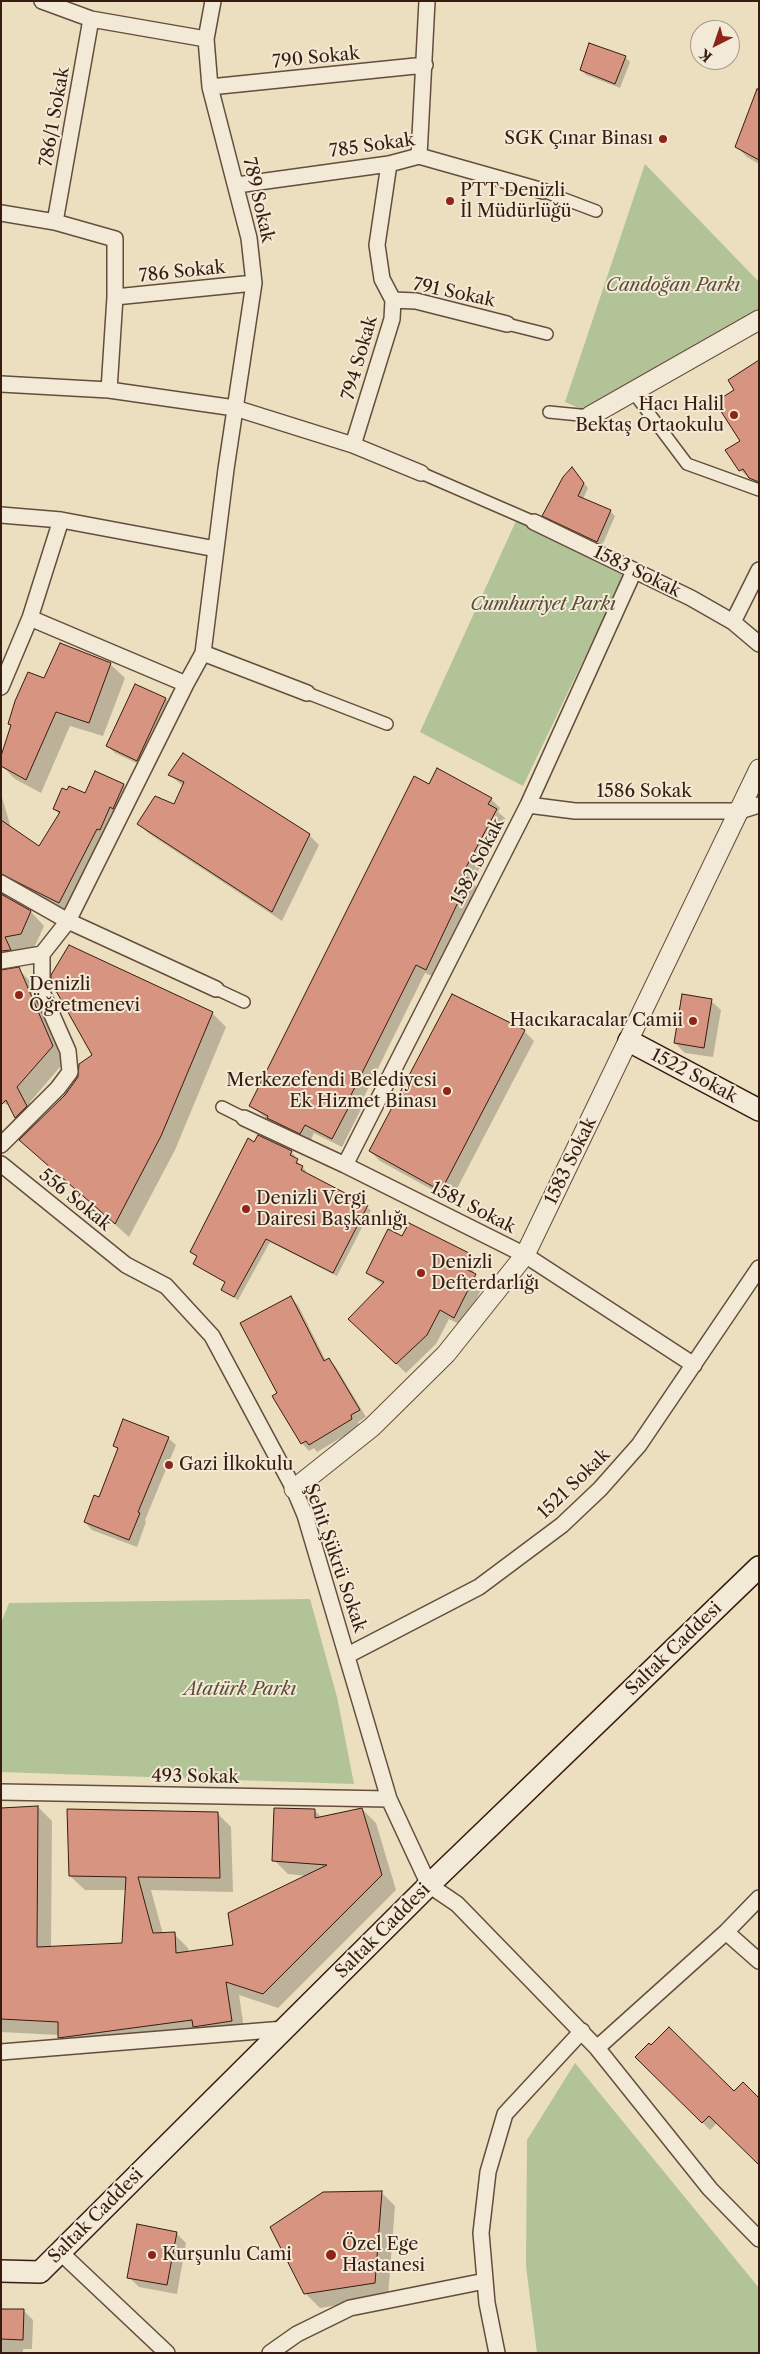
<!DOCTYPE html>
<meta charset="utf-8">
<style>
body{margin:0}
#map{position:relative;width:760px;height:2354px;overflow:hidden;background:#ebdfc0;font-family:"Libre Caslon Text",serif}
canvas{display:block}
.frame{position:absolute;inset:0;border:2px solid #381c10;pointer-events:none}
.north{position:absolute;left:690px;top:20px;width:50px;height:50px;box-sizing:border-box;background:#f2ead6;border:1px solid #a89887;border-radius:50%;rotate:221deg;font-size:14px;font-weight:700;line-height:20px;text-align:center;color:#381c10}
.north::after{content:'';display:block;margin:auto;width:18px;height:22px;background:#8f2418;clip-path:polygon(50% 0,100% 100%,50% 72%,0 100%)}
</style>
<div id="map">
<canvas width="760" height="2354"></canvas>
<div class="frame"></div>
<div class="north">K</div>
</div>
<script>
const g = document.querySelector('canvas').getContext('2d');
g.lineJoin = 'round';
function fill(path, color) { g.fillStyle = color; g.fill(path, 'evenodd'); }
const toPath = rows => new Path2D(rows.map(r => 'M' + r).join(''));
function strokePath(path, color, width, dash) { g.strokeStyle = color; g.lineWidth = width; g.lineCap = dash ? 'butt' : 'round'; g.setLineDash(dash || []); g.stroke(path); }
function label(font, color, halo, rows, align = 'center') {
  g.font = font + ' "Libre Caslon Text",serif'; g.lineWidth = 4; g.setLineDash([]); g.textBaseline = 'middle'; g.strokeStyle = halo; g.fillStyle = color; for (const [text, x, y, turn = 0] of rows) {
    g.save(); g.translate(x, y); g.rotate((+turn || 0) * Math.PI / 180); g.textAlign = isNaN(turn) ? turn : align; if (halo) g.strokeText(text, 0, 0); g.fillText(text, 0, 0); g.restore();
  }
}
fill(toPath([
 [645,164,759,282,759,310,588,412,565,402],
 [516,521,624,575,523,786,420,732],
 [310,1599,337,1697,354,1784,1,1772,1,1623,9,1603],
 [575,2063,759,2288,759,2353,537,2353,526,2266,527,2140]
]), '#b1c397');
fill(toPath([
 [625,57,630,62,620,88,586,75,581,70],
 [759,88,759,164,747,157,737,147],
 [759,366,759,486,740,470,742,441,736,390],
 [572,469,588,488,583,499,610,511,615,516,602,546,549,520,544,515],
 [110,664,125,678,103,736,70,726,41,793,15,779,1,765,12,726,9,723,45,679],
 [136,685,166,699,173,707,145,767,115,753,108,746],
 [170,775,309,835,319,845,282,921,148,833,138,823,175,806,183,786],
 [123,785,137,798,127,821,124,820,73,916,6,891,5,897,31,912,44,926,34,948,1,953,1,794,11,828,39,848,60,815,54,809,86,794],
 [430,786,491,799,500,808,498,812,506,819,472,882,478,889,436,978,425,973,360,1105,362,1107,342,1147,314,1133,310,1142,277,1127,251,1106],
 [18,969,32,983,56,1037,51,1036,59,1045,66,1060,30,1102,40,1121,212,1013,226,1027,175,1150,129,1237,21,1140,30,1131,16,1117,10,1106,1,1102],
 [711,1001,721,1010,713,1057,685,1053,675,1043],
 [524,1031,534,1041,451,1200,380,1161,370,1151],
 [255,1143,291,1152,295,1156,294,1158,306,1171,304,1174,371,1210,337,1276,270,1242,238,1300,223,1290,226,1283,195,1264,198,1257,191,1252],
 [468,1254,477,1264,472,1274,484,1284,463,1326,449,1319,436,1344,406,1373,359,1328,383,1285,367,1273],
 [291,1298,298,1305,326,1361,329,1360,336,1367,366,1417,358,1422,359,1427,317,1452,314,1448,309,1451,302,1443,279,1394],
 [168,1438,176,1445,145,1520,146,1522,137,1547,92,1530,85,1522,100,1499,119,1450,114,1446],
 [38,1807,52,1821,51,1948,124,1944,126,1890,85,1890,70,1876,217,1813,231,1827,233,1892,151,1890,163,1934,174,1934,188,1948,189,1953,234,1946,307,1876,288,1874,274,1860,314,1810,322,1818,362,1809,376,1823,396,1890,278,2008,239,1995,245,2035,73,2051,59,2037,59,2035,1,2032,1,1810],
 [649,2044,717,2123,710,2130,637,2057],
 [381,2192,395,2206,388,2297,320,2308,306,2294],
 [176,2233,186,2243,177,2294,139,2287,129,2277],
 [1,2310,24,2311,33,2320,32,2349,23,2349,23,2353,1,2353]
]), '#0003');
const building = toPath([
 [589,43,626,56,615,84,580,70,589,43],
 [757,89,759,89,759,160,735,147,757,89],
 [759,360,759,482,749,478,743,469,739,471,725,450,740,441,715,402,734,390,728,380,759,360],
 [572,467,584,483,578,496,611,510,597,542,542,516,563,477,572,467],
 [60,643,111,663,89,723,56,712,26,780,1,766,1,756,11,725,8,724,15,701,28,672,44,678,60,643],
 [135,684,166,698,137,761,106,746,135,684],
 [183,753,310,834,272,912,137,824,155,796,174,804,184,782,168,775,183,753],
 [437,768,492,798,488,804,497,809,462,875,469,879,426,970,416,965,351,1095,354,1097,332,1139,305,1125,300,1134,267,1118,268,1116,249,1106,414,776,429,784,437,768],
 [95,771,124,784,113,809,110,807,100,830,97,829,59,903,1,874,1,820,39,846,60,812,53,809,62,788,67,790,69,786,85,793,95,771],
 [1,894,31,911,21,934,5,937,11,950,1,951,1,894],
 [69,945,213,1012,161,1136,115,1224,19,1140,65,1095,78,1077,79,1064,92,1055,51,982,51,975,69,945],
 [19,967,53,1046,17,1087,27,1106,15,1118,6,1100,1,1105,1,970,19,967],
 [452,994,525,1030,441,1191,369,1151,452,994],
 [682,994,712,999,704,1048,674,1043,682,994],
 [258,1135,292,1151,290,1155,298,1159,296,1163,303,1166,301,1170,368,1205,333,1273,266,1239,234,1297,221,1290,225,1282,193,1264,197,1256,190,1252,248,1138,254,1142,258,1135],
 [409,1223,469,1253,462,1267,476,1274,454,1318,440,1310,427,1335,396,1364,348,1319,384,1282,366,1273,388,1229,402,1236,409,1223],
 [291,1296,324,1361,329,1358,360,1410,351,1415,352,1419,309,1445,306,1441,301,1444,272,1396,277,1393,240,1323,291,1296],
 [123,1419,169,1437,138,1512,140,1513,129,1540,84,1522,94,1495,99,1497,118,1448,113,1446,123,1419],
 [38,1806,37,1947,122,1943,126,1877,69,1876,67,1809,218,1812,220,1878,138,1877,153,1933,175,1932,176,1953,233,1945,228,1913,327,1865,272,1861,274,1808,315,1809,315,1818,362,1808,382,1875,263,1994,226,1982,232,2021,193,2027,192,2020,58,2038,58,2022,1,2019,1,1808,38,1806],
 [669,2027,734,2091,743,2082,759,2098,759,2165,709,2116,702,2123,635,2057,649,2043,651,2045,669,2027],
 [382,2191,375,2283,304,2294,270,2227,323,2192,382,2191],
 [137,2224,177,2232,167,2285,127,2278,137,2224],
 [1,2309,24,2309,23,2340,1,2339,1,2309]
]);
fill(building, '#d79480');
strokePath(building, '#381c10', 1);
const pedestrian = toPath([
 [543,191,596,211],
 [507,324,547,334],
 [633,392,687,464,759,490],
 [549,412,590,416],
 [421,473,534,522],
 [307,693,387,724],
 [216,989,244,1002],
 [222,1107,244,1118]
]);
const minor = toPath([
 [42,1,91,19,206,39],
 [210,87,425,65],
 [419,156,427,1],
 [237,185,389,164,419,156,543,191],
 [1,213,55,222,115,239,115,297,109,390],
 [55,222,91,19],
 [115,297,254,283],
 [393,300,416,301,507,324],
 [1,384,109,390,235,408,353,445,421,473],
 [353,445,392,319,393,300,382,279,377,245,389,164],
 [1,515,61,520,216,549],
 [534,522,691,598,733,622,759,644],
 [30,618,186,684],
 [733,622,759,570],
 [203,653,307,693],
 [1,687,30,618,61,520],
 [528,805,575,811,740,811,759,805],
 [1,883,68,921,216,989],
 [1,961,42,954],
 [244,1118,345,1165,525,1255,694,1365],
 [1,1145,58,1088,70,1072,68,1051,42,992,42,954,68,921,186,684,203,653,226,469,254,283,249,238,210,87,206,39,213,1],
 [1,1164,126,1265,166,1286,212,1336,294,1489,305,1515,389,1799,429,1885,457,1904,597,2048,710,2189,759,2239],
 [345,1165,528,805,634,571],
 [348,1655,479,1587,562,1525,600,1489,639,1445,759,1268],
 [1,1792,389,1799],
 [726,1932,759,1961],
 [597,2048,726,1932,759,1898],
 [1,2052,284,2029],
 [60,2252,167,2353],
 [270,2353,297,2334,350,2308,485,2281],
 [497,2353,487,2303,481,2233,488,2172,505,2114,582,2031]
]);
const tertiary = toPath([
 [590,416,759,320],
 [294,1489,372,1427,446,1354,525,1255,759,769]
]);
const secondary = toPath([
 [629,1041,759,1110],
 [1,2271,40,2272,429,1885,759,1567]
]);
strokePath(pedestrian, '#654d3c', 14);
strokePath(minor, '#654d3c', 18);
strokePath(tertiary, '#654d3c', 21);
strokePath(secondary, '#381c10', 24);
strokePath(pedestrian, '#f2ead6', 11);
strokePath(minor, '#f2ead6', 15);
strokePath(tertiary, '#f2ead6', 19);
strokePath(secondary, '#f2ead6', 21);
for (const [x, y, r, color] of [
 [663,139,5,"#8f2418"],
 [450,201,5,"#8f2418"],
 [734,415,5,"#8f2418"],
 [19,995,5,"#8f2418"],
 [693,1021,5,"#8f2418"],
 [447,1091,5,"#8f2418"],
 [246,1209,5,"#8f2418"],
 [421,1273,5,"#8f2418"],
 [169,1465,5,"#8f2418"],
 [152,2255,5,"#8f2418"],
 [331,2255,6,"#8f2418"]
]) { const dot = new Path2D(); dot.arc(x, y, r, 0, 2 * Math.PI); g.fillStyle = color; g.fill(dot); strokePath(dot, '#f2ead6', 2); }
label('18px', '#381c10', '#f2ead6', [
 ["790 Sokak",316,58,-6],
 ["786/1 Sokak",55,117,-80],
 ["785 Sokak",372,146,-8],
 ["789 Sokak",258,200,77],
 ["786 Sokak",182,272,-6],
 ["791 Sokak",454,293,12],
 ["794 Sokak",360,358,-74],
 ["1583 Sokak",637,572,26],
 ["1586 Sokak",644,792],
 ["1582 Sokak",478,862,-63],
 ["1522 Sokak",694,1076,28],
 ["1583 Sokak",571,1161,-64],
 ["556 Sokak",75,1200,39],
 ["1581 Sokak",473,1208,27],
 ["1521 Sokak",574,1484,-44],
 ["Şehit Şükrü Sokak",335,1558,71],
 ["Saltak Caddesi",674,1649,-44],
 ["493 Sokak",195,1777,1],
 ["Saltak Caddesi",383,1931,-45],
 ["Saltak Caddesi",96,2216,-45]
]);
label('18px', '#381c10', '#f2ead6', [
 ["SGK Çınar Binası",653,139,"right"],
 ["PTT Denizli",460,191],
 ["İl Müdürlüğü",460,212],
 ["Hacı Halil",724,405,"right"],
 ["Bektaş Ortaokulu",724,426,"right"],
 ["Denizli",29,985],
 ["Öğretmenevi",29,1006],
 ["Hacıkaracalar Camii",683,1021,"right"],
 ["Merkezefendi Belediyesi",437,1081,"right"],
 ["Ek Hizmet Binası",437,1102,"right"],
 ["Denizli Vergi",256,1199],
 ["Dairesi Başkanlığı",256,1220],
 ["Denizli",431,1263],
 ["Defterdarlığı",431,1284],
 ["Gazi İlkokulu",179,1465],
 ["Özel Ege",342,2245],
 ["Hastanesi",342,2266],
 ["Kurşunlu Cami",162,2255]
], 'left');
label('italic 18px', '#5c4e38', '#f2ead6', [
 ["Candoğan Parkı",673,286],
 ["Cumhuriyet Parkı",543,605],
 ["Atatürk Parkı",240,1690]
]);
</script>
